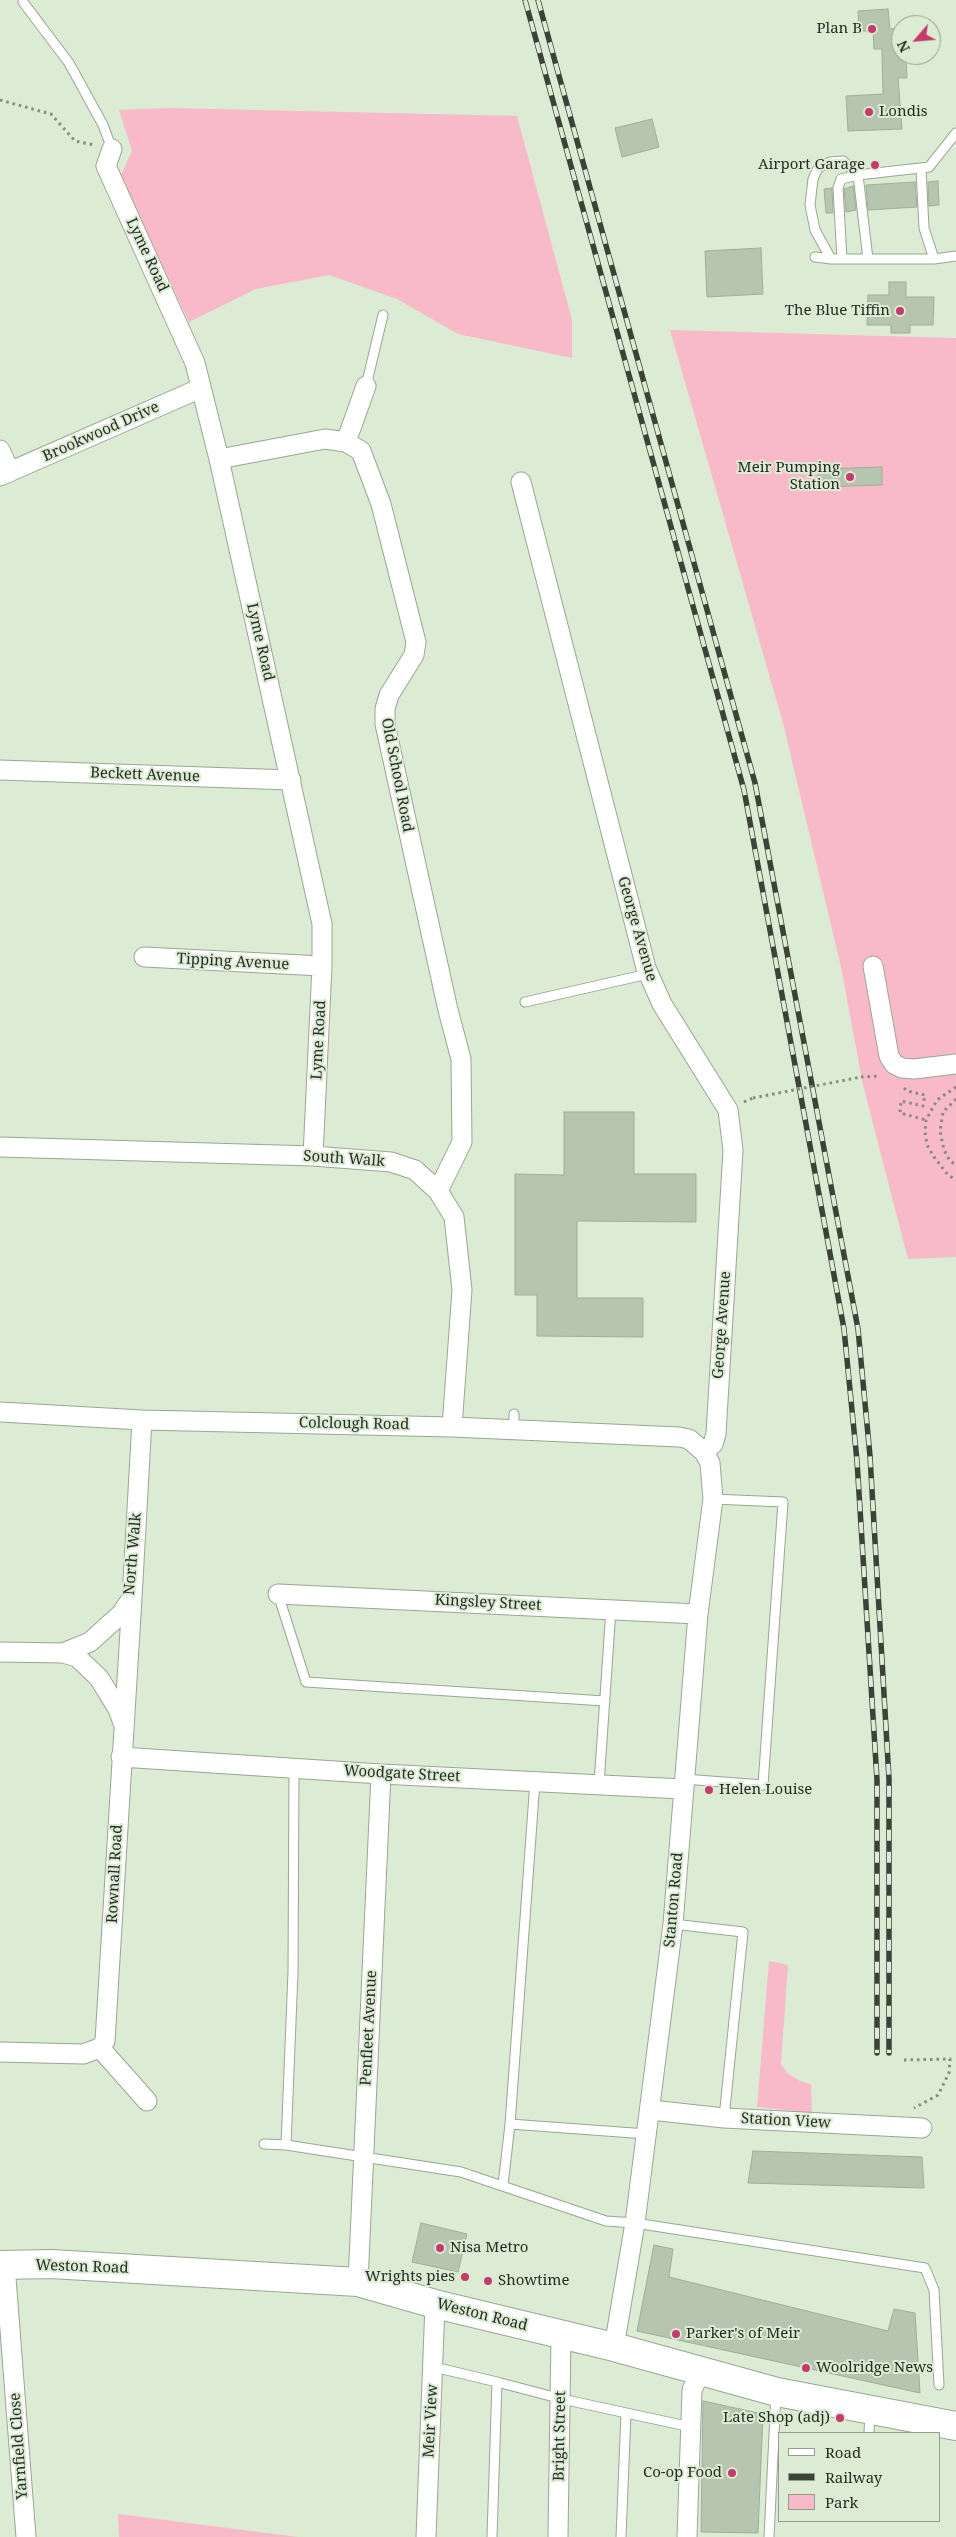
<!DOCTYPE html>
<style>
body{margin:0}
#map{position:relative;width:956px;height:2537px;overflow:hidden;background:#dbebd4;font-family:"Noto Serif",serif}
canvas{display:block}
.legend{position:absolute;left:778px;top:2432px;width:162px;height:90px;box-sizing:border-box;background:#dbebd4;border:1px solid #939f8e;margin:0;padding:6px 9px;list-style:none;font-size:15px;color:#272d24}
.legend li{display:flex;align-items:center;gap:10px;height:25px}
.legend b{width:25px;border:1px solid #939f8e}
.north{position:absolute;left:891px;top:15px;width:50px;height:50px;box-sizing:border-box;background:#dbebd4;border:1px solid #939f8e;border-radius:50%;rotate:243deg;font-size:14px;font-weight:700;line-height:20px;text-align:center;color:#272d24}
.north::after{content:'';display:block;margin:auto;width:18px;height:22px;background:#c73a6b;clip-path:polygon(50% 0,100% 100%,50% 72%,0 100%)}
</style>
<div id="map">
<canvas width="956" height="2537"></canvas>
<ul class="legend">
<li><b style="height:6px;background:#fff"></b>Road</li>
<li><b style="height:6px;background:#3b4237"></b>Railway</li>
<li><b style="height:14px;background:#f8bac8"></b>Park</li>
</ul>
<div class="north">N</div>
</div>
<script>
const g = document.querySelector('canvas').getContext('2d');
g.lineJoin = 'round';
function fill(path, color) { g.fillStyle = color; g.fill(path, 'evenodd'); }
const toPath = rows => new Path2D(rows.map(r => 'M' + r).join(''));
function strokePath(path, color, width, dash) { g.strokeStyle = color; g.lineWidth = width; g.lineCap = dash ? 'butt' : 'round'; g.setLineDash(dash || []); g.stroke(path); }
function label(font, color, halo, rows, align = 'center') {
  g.font = font + ' "Noto Serif",serif'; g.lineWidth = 4; g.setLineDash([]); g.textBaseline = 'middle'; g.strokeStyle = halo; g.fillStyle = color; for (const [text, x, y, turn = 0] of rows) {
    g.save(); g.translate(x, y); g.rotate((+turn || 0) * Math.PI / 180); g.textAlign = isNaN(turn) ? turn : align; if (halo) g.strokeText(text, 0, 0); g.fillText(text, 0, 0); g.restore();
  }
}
fill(toPath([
 [170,108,517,116,572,320,572,358,458,334,397,299,329,275,256,289,189,322,120,177,132,151,119,110],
 [670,330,956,338,956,1257,908,1259,863,1085,841,967,783,723],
 [769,1961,788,1965,781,2064,787,2073,800,2081,811,2084,812,2113,757,2107],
 [118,2514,298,2537,119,2537]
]), '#f8bac8');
const building = toPath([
 [888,9,890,29,900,28,901,59,906,59,907,78,898,78,902,129,848,131,846,96,883,94,882,49,874,49,873,31,859,31,858,11,888,9],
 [652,119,659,147,622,157,615,128,652,119],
 [938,181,939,205,929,206,928,182,938,181],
 [915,182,917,207,868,210,866,185,915,182],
 [853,186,856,210,846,212,844,189,853,186],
 [832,188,833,213,826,213,824,189,832,188],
 [761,248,763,294,707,297,705,251,761,248],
 [889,282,906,282,906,297,934,297,933,325,910,325,910,333,891,333,891,325,867,325,868,295,889,295,889,282],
 [882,467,882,485,818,487,818,469,882,467],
 [564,1112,634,1112,634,1174,696,1174,696,1222,577,1221,577,1298,643,1298,643,1337,537,1336,537,1295,515,1295,515,1174,564,1175,564,1112],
 [753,2151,922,2157,924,2188,748,2183,753,2151],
 [421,2223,467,2234,458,2272,412,2262,421,2223],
 [654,2245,673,2249,669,2277,888,2331,894,2309,915,2313,920,2393,637,2331,654,2245],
 [703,2401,763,2414,758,2533,701,2532,703,2401]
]);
fill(building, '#b6c5af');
strokePath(building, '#9eae97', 1);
const service = toPath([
 [23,2,69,63,103,125,112,149],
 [921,169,924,228,934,259],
 [815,257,831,259,934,259,956,256],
 [831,259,815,230,810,205,813,179,818,168,830,162,843,161,858,175],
 [842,259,838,188,841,179,858,175],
 [868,259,858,175,929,167,956,133],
 [366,386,383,315],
 [525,1002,648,974],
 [514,1414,514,1430],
 [278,1594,306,1682,605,1701],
 [684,1779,763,1785,783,1502,713,1499],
 [599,1784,611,1609],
 [673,1924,743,1932,724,2118],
 [510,2124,647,2134],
 [264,2144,286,2145,461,2172,606,2221,635,2223,925,2268,934,2290,939,2385],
 [286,2145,293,1972,294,1769],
 [503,2185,510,2124,535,1781],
 [434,2367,497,2382,492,2537],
 [497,2382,562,2399,691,2427],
 [869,2433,870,2413],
 [621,2537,626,2413],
 [769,2537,776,2394]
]);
const minor = toPath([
 [112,149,106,166,195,363,219,459,322,924,322,966,313,1156],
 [346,442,366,386],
 [0,450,10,472],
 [219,459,325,439,346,442,361,451,381,504,416,642,414,655,389,695,385,709,385,724,448,1010,461,1059,462,1142,438,1191],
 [0,476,201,388],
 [521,482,646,968,662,1004,728,1110,733,1150,716,1434,713,1444,704,1452],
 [0,770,291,780],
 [144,957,322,966],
 [873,966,889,1056,894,1064,902,1068,914,1069,956,1064],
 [0,1147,313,1156,391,1162,415,1170,438,1191,454,1217,462,1290,452,1427],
 [0,1412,142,1420,452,1427,679,1437,689,1439,704,1452,710,1463,713,1499,698,1614,673,1924,635,2223,614,2347],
 [278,1594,698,1614],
 [0,1652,63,1653,77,1657,99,1678,118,1709,123,1723],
 [63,1653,90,1642,121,1614,132,1598,142,1420],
 [121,1757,381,1774,683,1789],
 [100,2048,147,2101],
 [0,2052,83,2054,100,2048,105,2041,132,1598],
 [651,2110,724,2118,922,2128],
 [5,2265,26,2537],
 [358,2282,381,1774],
 [426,2537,435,2304],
 [558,2537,561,2335],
 [687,2537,692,2390,701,2370]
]);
const trunk = toPath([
 [0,2265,51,2264,358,2282,435,2304,614,2347,777,2392,956,2426]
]);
strokePath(service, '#98a791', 11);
strokePath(minor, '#98a791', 21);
strokePath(trunk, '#98a791', 30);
strokePath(toPath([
 [0,100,51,114,75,141,95,145],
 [861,1077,880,1076],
 [956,1087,937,1100,926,1120,925,1132,927,1145,934,1157,948,1175,956,1180],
 [904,1088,907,1091,925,1095,923,1106,901,1101,900,1113,926,1120],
 [956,1099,943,1112,940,1131,944,1150,950,1161,956,1165],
 [744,1102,753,1098],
 [904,2060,950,2059,949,2073,938,2095,914,2108]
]), '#828d7d', 3, [2.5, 4]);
strokePath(service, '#fff', 9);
strokePath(minor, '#fff', 19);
strokePath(trunk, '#fff', 28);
const rail = toPath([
 [525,0,744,790,844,1329,857,1461,877,1780,877,2053],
 [538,0,755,783,858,1329,870,1456,889,1779,889,2053]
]);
strokePath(rail, '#3b4237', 5.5);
strokePath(rail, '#dbebd4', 4, [11]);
strokePath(toPath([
 [753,1098,861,1077]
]), '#828d7d', 3, [2.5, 4]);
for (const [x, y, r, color] of [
 [872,29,5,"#c73a6b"],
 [869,112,5,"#c73a6b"],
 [875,165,5,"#c73a6b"],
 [900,311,5,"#c73a6b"],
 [850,477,5,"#c73a6b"],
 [709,1790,5,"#c73a6b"],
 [440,2248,5,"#c73a6b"],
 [465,2277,5,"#c73a6b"],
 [488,2281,5,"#c73a6b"],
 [676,2334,5,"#c73a6b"],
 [806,2368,5,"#c73a6b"],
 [840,2418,5,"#c73a6b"],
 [732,2473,5,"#c73a6b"]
]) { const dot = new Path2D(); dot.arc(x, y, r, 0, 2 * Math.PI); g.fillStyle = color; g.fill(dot); strokePath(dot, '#dbebd4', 2); }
label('15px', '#272d24', '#dbebd4', [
 ["Plan B",862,29],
 ["Londis",879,112,"left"],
 ["Airport Garage",865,165],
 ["The Blue Tiffin",890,311],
 ["Meir Pumping",840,468],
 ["Station",840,485],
 ["Helen Louise",719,1790,"left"],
 ["Nisa Metro",450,2248,"left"],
 ["Wrights pies",455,2277],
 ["Showtime",498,2281,"left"],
 ["Parker's of Meir",686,2334,"left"],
 ["Woolridge News",816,2368,"left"],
 ["Late Shop (adj)",830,2418],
 ["Co-op Food",722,2473]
], 'right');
label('15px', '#272d24', '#dbebd4', [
 ["Lyme Road",147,255,65],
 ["Brookwood Drive",101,432,-24],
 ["Lyme Road",260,642,77],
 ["Beckett Avenue",145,775,2],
 ["Old School Road",397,775,79],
 ["George Avenue",637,929,74],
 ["Tipping Avenue",233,962,3],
 ["Lyme Road",319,1040,-87],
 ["South Walk",344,1159,4],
 ["George Avenue",722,1325,-86],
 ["Colclough Road",354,1424,1],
 ["North Walk",133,1554,-85],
 ["Kingsley Street",488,1603,3],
 ["Woodgate Street",402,1774,3],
 ["Rownall Road",115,1874,-87],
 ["Stanton Road",674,1900,-85],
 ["Penfleet Avenue",369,2028,-87],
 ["Station View",786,2121,3],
 ["Weston Road",82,2267,2],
 ["Weston Road",482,2315,14],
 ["Meir View",431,2421,-87],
 ["Bright Street",560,2436,-89],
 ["Yarnfield Close",19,2446,-94]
]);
</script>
